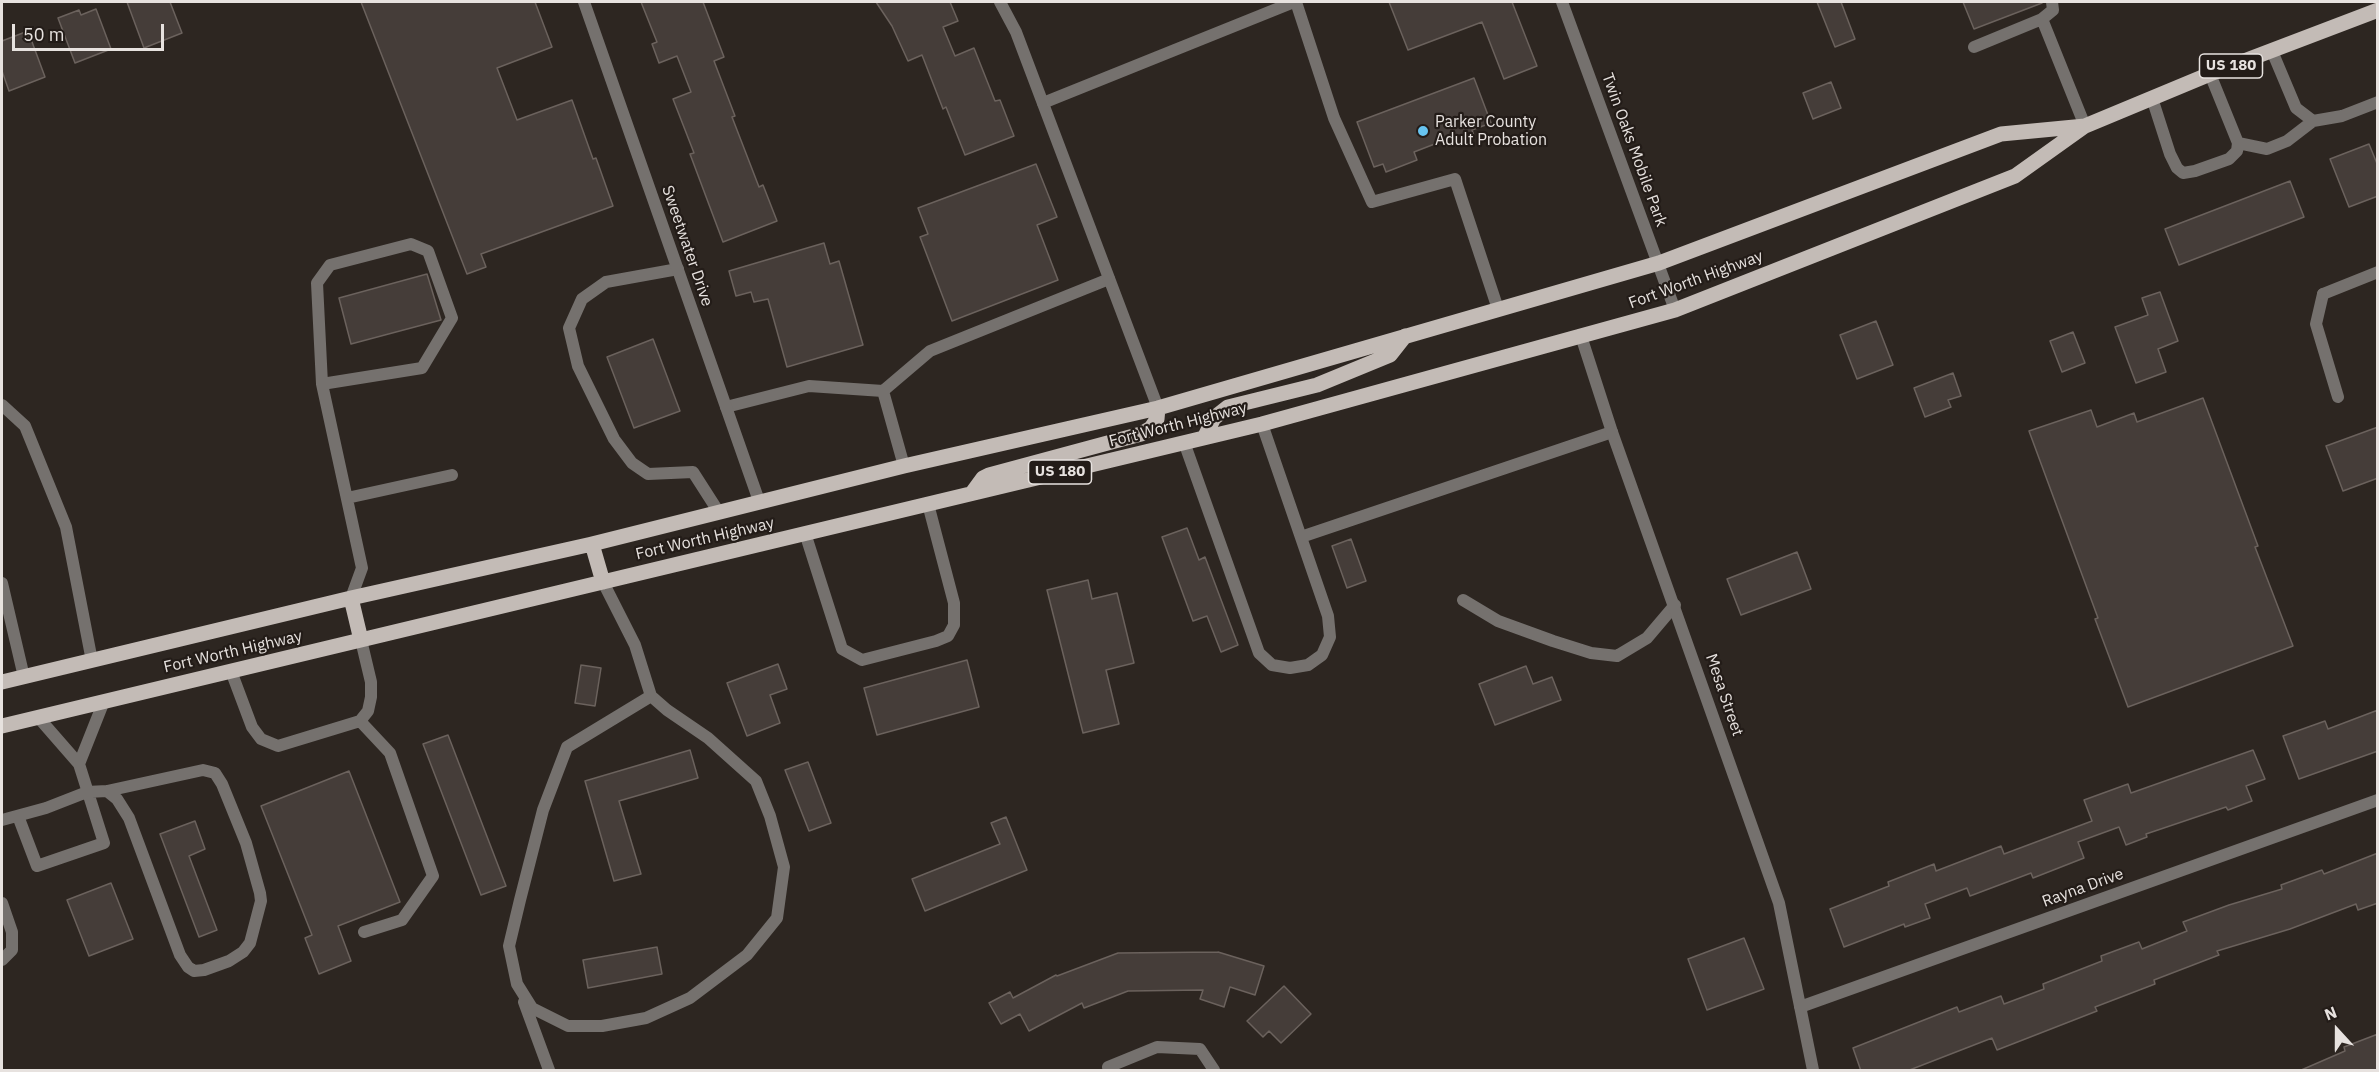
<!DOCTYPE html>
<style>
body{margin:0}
#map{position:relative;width:2379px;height:1072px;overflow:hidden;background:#2d2621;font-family:"IBM Plex Sans",sans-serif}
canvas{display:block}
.frame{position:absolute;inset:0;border:3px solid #e7e2df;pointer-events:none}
.north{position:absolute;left:2307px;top:1000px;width:60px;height:60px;-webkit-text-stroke:4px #231c18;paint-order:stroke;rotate:339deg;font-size:16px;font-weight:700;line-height:24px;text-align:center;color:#e7e2df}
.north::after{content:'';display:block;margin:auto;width:21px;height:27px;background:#e7e2df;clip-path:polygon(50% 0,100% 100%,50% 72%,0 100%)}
.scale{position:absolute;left:12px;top:24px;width:152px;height:27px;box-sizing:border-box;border:3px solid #e7e2df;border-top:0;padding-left:8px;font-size:18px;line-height:21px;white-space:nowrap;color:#e7e2df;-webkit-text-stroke:4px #231c18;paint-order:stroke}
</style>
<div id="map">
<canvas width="2379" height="1072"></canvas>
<div class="frame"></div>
<div class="north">N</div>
<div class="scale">50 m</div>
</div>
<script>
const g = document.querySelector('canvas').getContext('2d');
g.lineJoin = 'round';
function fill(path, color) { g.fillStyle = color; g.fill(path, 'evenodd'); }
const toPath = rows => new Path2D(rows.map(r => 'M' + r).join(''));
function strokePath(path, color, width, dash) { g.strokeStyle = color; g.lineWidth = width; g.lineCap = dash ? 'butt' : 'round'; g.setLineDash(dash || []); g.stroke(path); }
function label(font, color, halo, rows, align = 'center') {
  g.font = font + ' "IBM Plex Sans",sans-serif'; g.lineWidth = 4.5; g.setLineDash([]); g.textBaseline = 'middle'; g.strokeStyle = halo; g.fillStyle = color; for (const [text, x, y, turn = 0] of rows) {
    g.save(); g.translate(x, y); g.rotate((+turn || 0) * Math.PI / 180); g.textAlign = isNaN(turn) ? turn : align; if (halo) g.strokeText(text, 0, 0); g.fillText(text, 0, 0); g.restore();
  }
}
const building = toPath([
 [127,2,170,2,182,33,144,48,127,2],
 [361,2,535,2,552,47,497,68,517,120,572,100,593,159,596,158,613,206,481,254,486,267,467,274,361,2],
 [641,2,703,2,724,57,714,61,735,116,732,117,759,187,763,185,777,221,723,242,690,154,694,153,673,99,691,92,677,56,659,63,652,44,657,42,641,2],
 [876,2,950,2,958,21,943,27,955,56,974,48,995,101,1000,100,1014,136,965,155,946,107,943,109,922,55,908,61,892,26,876,2],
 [1389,2,1512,2,1537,66,1504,79,1482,22,1408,50,1389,2],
 [1817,2,1841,2,1855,39,1835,47,1817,2],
 [1963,2,2042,2,2042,3,1974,29,1963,2],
 [96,9,111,49,75,63,58,18,79,10,81,15,96,9],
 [28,31,45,77,9,91,2,71,2,41,28,31],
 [1474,78,1491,123,1472,130,1474,136,1447,146,1445,140,1414,152,1417,160,1386,172,1383,164,1374,167,1357,122,1474,78],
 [1831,82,1841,108,1813,119,1803,93,1831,82],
 [2369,144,2378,166,2378,196,2349,207,2330,159,2369,144],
 [1036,164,1057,217,1037,225,1058,280,952,321,920,237,928,234,918,208,1036,164],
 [2290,181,2304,217,2179,265,2165,229,2290,181],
 [824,243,830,264,839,261,863,345,787,367,768,299,754,302,751,292,736,296,729,271,824,243],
 [427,274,441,320,351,344,339,298,427,274],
 [2160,292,2178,341,2158,349,2166,372,2136,383,2115,327,2148,315,2142,298,2160,292],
 [1876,321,1893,365,1857,379,1840,335,1876,321],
 [2073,332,2085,363,2062,372,2050,341,2073,332],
 [653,339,680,411,634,428,607,357,653,339],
 [1953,373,1961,396,1948,400,1951,407,1925,417,1914,388,1953,373],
 [2203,398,2258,546,2255,547,2293,646,2128,707,2095,619,2098,618,2029,431,2091,410,2097,427,2134,413,2137,422,2203,398],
 [2378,427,2378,478,2343,491,2326,446,2378,427],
 [1187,528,1199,560,1205,557,1238,645,1221,652,1207,616,1193,621,1162,537,1187,528],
 [1351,539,1366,581,1347,588,1332,546,1351,539],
 [1797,552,1811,589,1741,615,1727,579,1797,552],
 [1088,580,1092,599,1117,593,1134,663,1106,670,1119,724,1083,733,1047,590,1088,580],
 [967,660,979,707,877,735,864,688,967,660],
 [778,664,787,689,770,695,780,723,747,736,727,683,778,664],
 [581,665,601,668,595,706,575,703,581,665],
 [1526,666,1533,684,1552,677,1561,700,1495,725,1479,684,1526,666],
 [2378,710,2378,751,2299,779,2283,736,2325,721,2328,729,2378,710],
 [448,735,506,886,481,895,423,744,448,735],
 [690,750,698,778,619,801,641,874,614,881,585,781,690,750],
 [2253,750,2265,779,2246,786,2252,801,2228,810,2226,807,2146,834,2147,837,2126,845,2119,827,2078,842,2084,858,2033,878,2031,873,1970,896,1967,888,1925,904,1930,918,1905,927,1904,924,1844,947,1830,909,1889,886,1888,882,1934,864,1936,871,2001,846,2004,854,2092,821,2084,800,2128,784,2131,793,2253,750],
 [808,762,831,823,809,831,785,770,808,762],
 [349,771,400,902,338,926,351,961,319,974,305,938,312,935,261,806,349,771],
 [1006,817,1027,870,925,911,912,879,1000,844,991,823,1006,817],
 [195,821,205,849,189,856,217,930,199,937,160,834,195,821],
 [2378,853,2378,903,2358,910,2356,904,2290,929,2217,951,2219,955,2154,980,2155,984,2095,1007,2097,1011,1997,1050,1992,1038,1907,1071,1861,1071,1853,1048,1957,1007,1959,1012,2001,996,2004,1004,2044,989,2043,984,2102,961,2101,956,2139,942,2142,949,2187,931,2183,922,2229,905,2282,889,2281,885,2322,870,2324,874,2378,853],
 [111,883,133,939,89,956,67,900,111,883],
 [1744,938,1764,989,1707,1010,1688,959,1744,938],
 [657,947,662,974,588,988,583,960,657,947],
 [1218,952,1264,966,1255,995,1230,987,1224,1007,1200,999,1203,990,1128,991,1084,1008,1082,1003,1029,1031,1020,1014,1001,1024,989,1003,1010,992,1013,998,1056,975,1057,976,1118,953,1218,952],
 [1284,986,1311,1014,1281,1043,1269,1031,1263,1037,1247,1021,1284,986],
 [2378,1034,2378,1071,2299,1071,2345,1051,2344,1047,2378,1034]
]);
fill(building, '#453d39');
strokePath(building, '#6b625d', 1.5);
strokePath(toPath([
 [1296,2,1334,118,1372,202,1455,179,1498,309],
 [2042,19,2085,126],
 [1974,47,2042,19,2053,10,2052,2],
 [2272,51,2296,108,2313,121,2342,116,2378,102],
 [2152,98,2170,154,2177,168,2183,173,2195,171,2229,159,2237,151,2238,143,2210,74],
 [1043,103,1294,2],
 [2238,143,2267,149,2287,141,2313,121],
 [678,269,606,282,582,299,569,328,578,366,614,439,632,463,648,474,693,472,718,511],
 [2323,294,2316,324,2338,397],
 [322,384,422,368,452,318,428,251,411,244,330,265,317,283,322,384,362,568,351,598],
 [883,391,904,466],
 [2,405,25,426,66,527,92,661],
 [726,407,809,386,883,391,930,351,1109,279],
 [1184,442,1259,653,1272,665,1290,668,1308,665,1322,655,1330,637,1328,616,1262,424],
 [347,498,452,475],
 [805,533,842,649,862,660,936,641,948,636,954,625,954,603,928,504],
 [1301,537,1612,432],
 [603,582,635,645,651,696,667,710,708,738,756,781,770,816,784,867,777,918,747,955,690,998,646,1018,602,1026,568,1026,532,1008,517,984,509,946,520,900,543,810,567,747,651,696],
 [2,583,24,677],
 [1463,600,1498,621,1553,641,1591,653,1617,656,1647,638,1675,605],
 [231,671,252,727,261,739,278,746,360,721,368,711,371,697,371,682,361,640],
 [38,717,79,764,104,701],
 [360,721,390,753,433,876,402,920,364,932],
 [18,816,37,866,104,843,79,764],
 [2,820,46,808,87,792,107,791,203,770,215,773,222,784,246,843,260,893,261,901,250,943,243,952,229,961,204,970,194,971,188,967,180,955,129,818,117,799,107,791],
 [2,903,12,932,12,950,2,960],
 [524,1002,549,1070]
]), '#75716e', 12);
strokePath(toPath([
 [584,2,759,501],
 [1000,2,1016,32,1158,408],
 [1562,2,1675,310],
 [2323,294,2378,272],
 [1581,336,1612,432,1779,903,1813,1070],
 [1800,1007,2378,800],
 [1108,1067,1157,1047,1200,1049,1214,1070]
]), '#75716e', 12);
strokePath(toPath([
 [1204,438,1214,418,1228,407,1317,385,1390,355,1405,336],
 [972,493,983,478,989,475,1141,434,1151,428,1157,419,1158,408],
 [592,544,603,582],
 [351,598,361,640],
 [2,682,351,598,592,544,904,466,1158,408,1659,263,2001,134,2085,126],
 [2,726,1262,424,1675,310,2015,176,2085,126,2210,74,2378,10]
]), '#c3bbb6', 15);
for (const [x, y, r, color] of [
 [1423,131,6,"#67c4f0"]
]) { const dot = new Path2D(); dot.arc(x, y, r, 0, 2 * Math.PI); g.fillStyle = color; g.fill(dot); strokePath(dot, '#231c18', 2); }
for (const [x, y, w] of [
 [2231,66,63],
 [1060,472,63]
]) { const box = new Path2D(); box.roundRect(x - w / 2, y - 12, w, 24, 4.5); g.fillStyle = '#231c18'; g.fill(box); strokePath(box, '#e7e2df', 1.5); }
label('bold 15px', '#e7e2df', null, [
 ["US 180",2231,66],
 ["US 180",1060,472]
]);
label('16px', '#e7e2df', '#231c18', [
 ["Parker County",1435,122],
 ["Adult Probation",1435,140]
], 'left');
label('16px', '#e7e2df', '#231c18', [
 ["Twin Oaks Mobile Park",1634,150,70],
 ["Sweetwater Drive",687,246,71],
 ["Fort Worth Highway",1696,280,-20],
 ["Fort Worth Highway",1178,425,-14],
 ["Fort Worth Highway",705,539,-13],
 ["Fort Worth Highway",233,652,-13],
 ["Mesa Street",1724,695,71],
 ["Rayna Drive",2083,888,-20]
]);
</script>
